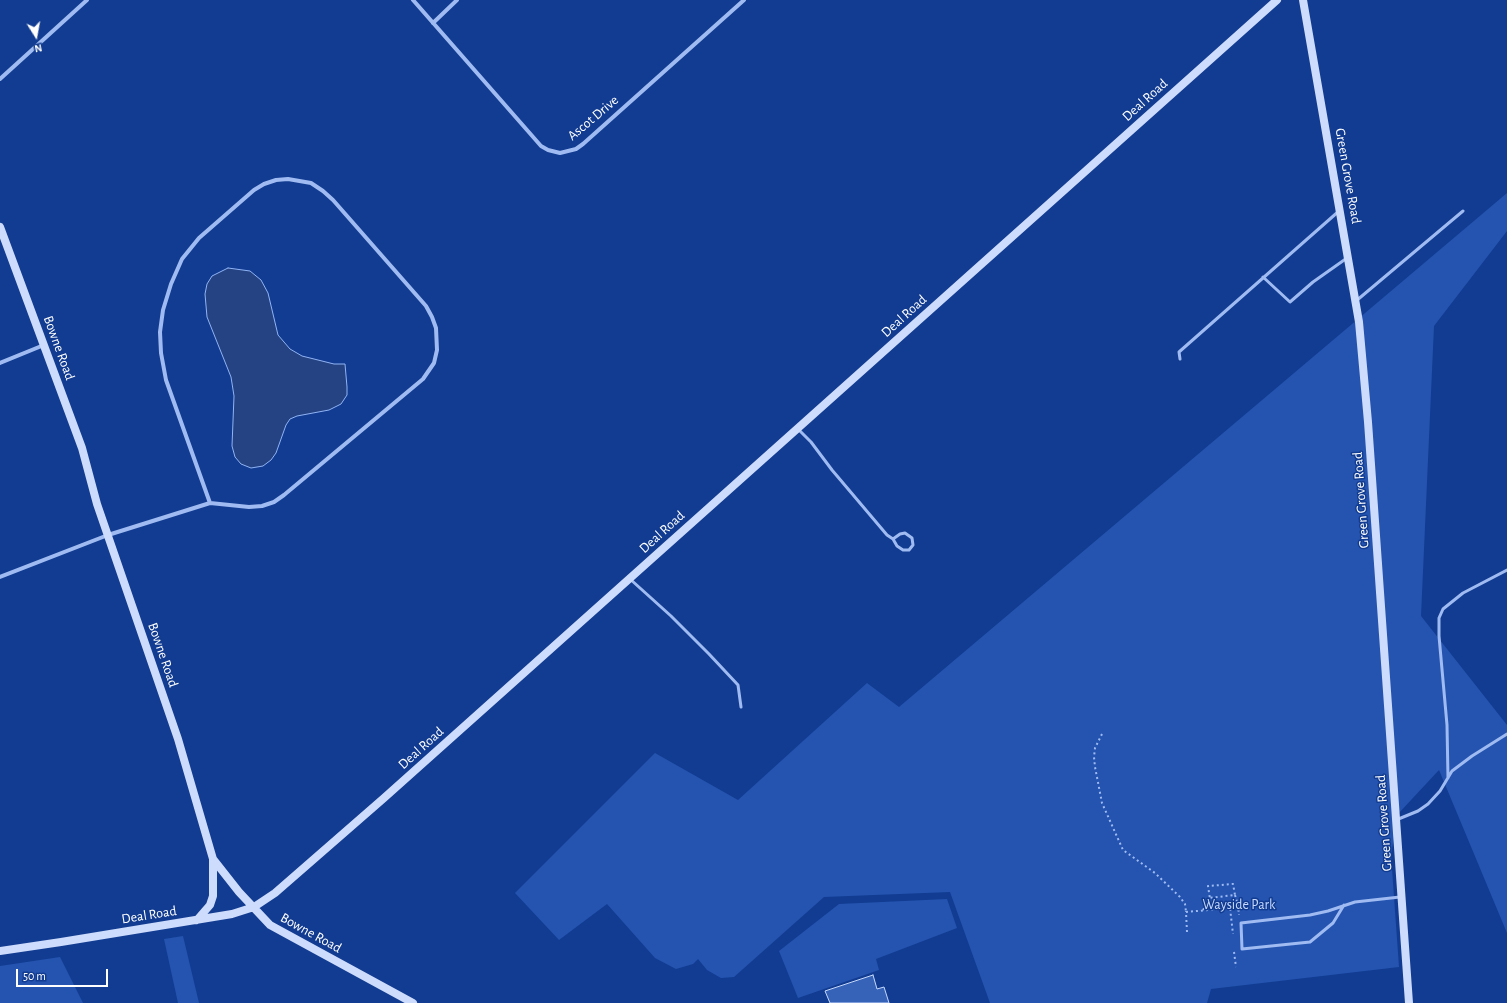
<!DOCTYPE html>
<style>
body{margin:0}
#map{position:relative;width:1507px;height:1003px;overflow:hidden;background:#123c91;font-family:"Alegreya Sans",sans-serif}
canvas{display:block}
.north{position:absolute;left:16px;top:16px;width:40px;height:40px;-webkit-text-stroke:3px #123c91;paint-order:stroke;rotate:169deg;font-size:11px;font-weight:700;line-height:16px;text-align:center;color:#fff}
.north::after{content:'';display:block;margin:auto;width:14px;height:18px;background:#fff;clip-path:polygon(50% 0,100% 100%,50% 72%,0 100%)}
.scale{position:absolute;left:16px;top:969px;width:92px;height:18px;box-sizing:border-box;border:2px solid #fff;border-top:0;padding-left:5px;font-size:12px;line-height:14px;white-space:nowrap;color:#fff;-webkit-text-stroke:3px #123c91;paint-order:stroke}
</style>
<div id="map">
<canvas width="1507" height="1003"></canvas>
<div class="north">N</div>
<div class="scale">50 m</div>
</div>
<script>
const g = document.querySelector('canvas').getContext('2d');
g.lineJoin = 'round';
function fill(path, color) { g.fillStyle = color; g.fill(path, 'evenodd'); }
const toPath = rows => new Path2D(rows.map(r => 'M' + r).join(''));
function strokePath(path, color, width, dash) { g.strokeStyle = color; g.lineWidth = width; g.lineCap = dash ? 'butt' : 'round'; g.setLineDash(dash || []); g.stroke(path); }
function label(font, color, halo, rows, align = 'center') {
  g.font = font + ' "Alegreya Sans",sans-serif'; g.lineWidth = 3; g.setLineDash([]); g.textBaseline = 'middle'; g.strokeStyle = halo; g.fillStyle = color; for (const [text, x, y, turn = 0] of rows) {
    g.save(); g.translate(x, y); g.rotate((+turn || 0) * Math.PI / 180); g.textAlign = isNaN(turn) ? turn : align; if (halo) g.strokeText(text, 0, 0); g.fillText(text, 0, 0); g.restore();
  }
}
fill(toPath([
 [1507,193,1507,231,1434,326,1421,616,1507,725,1507,933,1439,770,1398,814,1391,855,1399,967,1211,989,1207,1003,990,1003,950,892,824,897,734,977,721,978,707,970,698,959,693,964,676,969,655,958,607,904,559,940,515,893,655,753,738,800,867,683,899,707],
 [947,899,957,928,876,959,879,970,798,998,779,951,839,904],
 [183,936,199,1003,178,1003,164,939],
 [60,957,83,1003,0,1003,0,966]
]), '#2454b0');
const water = toPath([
 [228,268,250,271,261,280,268,293,278,335,290,349,302,356,334,364,345,364,347,387,347,395,341,404,329,410,297,416,290,419,286,425,276,453,271,460,263,466,251,468,241,464,235,457,232,446,234,396,231,377,207,317,205,294,207,284,212,276,228,268]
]);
fill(water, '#254383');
strokePath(water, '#90b4f5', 1);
const building = toPath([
 [873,975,877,989,884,987,889,1003,830,1003,825,991,873,975]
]);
fill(building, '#3662b8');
strokePath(building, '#c6d9fd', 1);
strokePath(toPath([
 [1102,734,1095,748,1094,757,1095,767,1102,803,1123,850,1155,873,1180,897,1185,904,1186,912],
 [1235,895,1238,905,1239,915],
 [1203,910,1210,899,1208,886,1233,884,1235,895,1209,898],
 [1187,932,1186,912,1230,908,1233,934],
 [1234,952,1236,967]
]), '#9fbbf2', 2, [2, 3]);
strokePath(toPath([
 [1263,277,1290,302,1313,282,1347,258],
 [1356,301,1463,211],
 [1180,359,1179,352,1339,211],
 [798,429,811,442,832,470,887,535,893,539,897,546,903,550,909,550,913,545,912,538,905,533,900,534,893,539],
 [630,579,671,616,709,654,738,685,741,707],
 [1448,778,1447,725,1439,636,1439,618,1443,609,1463,593,1507,570],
 [1396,820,1418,811,1428,804,1440,791,1452,771,1472,756,1507,734],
 [1344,905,1333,923,1310,942,1242,949,1241,923,1310,915,1328,911,1355,902,1400,897]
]), '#9fbbf2', 3);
strokePath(toPath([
 [413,0,541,146,548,150,560,153,576,149,583,144,744,0],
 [433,23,457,0],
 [0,79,87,0],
 [0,363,44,345],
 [0,577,108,535,210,503,249,507,262,506,274,502,284,495,423,379,434,363,437,350,436,328,432,317,426,306,333,200,323,191,311,183,288,179,276,180,264,184,254,190,199,238,182,259,171,284,163,310,160,332,161,353,166,380,210,503]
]), '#9fbbf2', 4);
strokePath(toPath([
 [1303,0,1359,322,1368,422,1409,1003],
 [0,227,82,448,97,504,178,739,213,859,239,892,270,925,413,1003],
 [197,920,210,905,213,896,213,859],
 [0,951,61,942,232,914,254,907,275,893,384,798,1277,0]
]), '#cddcfc', 8);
label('14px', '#fff', '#123c91', [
 ["Deal Road",1145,100,-42],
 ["Ascot Drive",593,118,-40],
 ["Green Grove Road",1348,176,80],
 ["Deal Road",904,316,-42],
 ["Bowne Road",59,348,70],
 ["Green Grove Road",1361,500,-94],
 ["Deal Road",662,532,-42],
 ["Bowne Road",163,655,71],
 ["Deal Road",421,748,-42],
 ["Green Grove Road",1384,823,-94],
 ["Deal Road",149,915,-9],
 ["Bowne Road",311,933,29]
]);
label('14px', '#c6d9fd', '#123c91', [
 ["Wayside Park",1239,905]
]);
</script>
